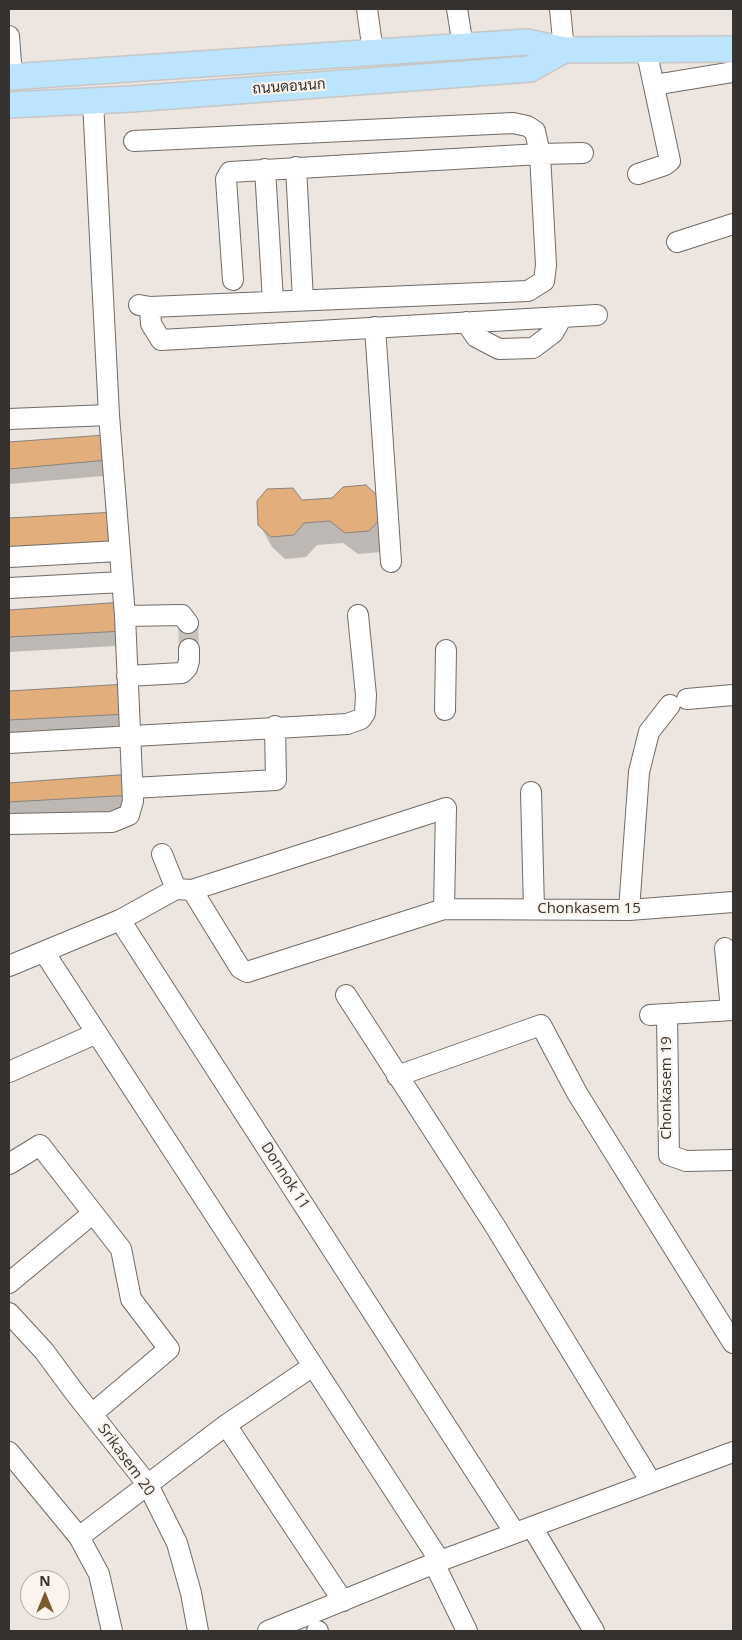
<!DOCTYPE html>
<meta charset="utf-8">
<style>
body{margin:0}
#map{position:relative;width:742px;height:1640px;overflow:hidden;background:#ede6e0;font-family:"Open Sans",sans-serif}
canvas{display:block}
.frame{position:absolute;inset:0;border:10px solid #353230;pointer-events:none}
.north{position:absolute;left:20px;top:1570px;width:50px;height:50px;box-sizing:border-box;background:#fbf4ed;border:1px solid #aca6a1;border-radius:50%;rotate:0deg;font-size:14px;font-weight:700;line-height:20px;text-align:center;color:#353230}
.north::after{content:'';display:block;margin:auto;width:18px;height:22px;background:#785c2f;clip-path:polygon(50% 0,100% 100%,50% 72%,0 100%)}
</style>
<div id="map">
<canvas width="742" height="1640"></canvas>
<div class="frame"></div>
<div class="north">N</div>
</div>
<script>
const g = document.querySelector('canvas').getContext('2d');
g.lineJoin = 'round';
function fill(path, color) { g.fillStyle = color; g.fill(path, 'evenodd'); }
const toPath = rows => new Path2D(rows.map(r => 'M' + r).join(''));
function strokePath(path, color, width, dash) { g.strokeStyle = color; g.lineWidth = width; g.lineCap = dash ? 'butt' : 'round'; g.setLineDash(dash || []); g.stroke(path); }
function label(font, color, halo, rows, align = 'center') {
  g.font = font + ' "Open Sans",Sarabun,sans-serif'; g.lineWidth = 4; g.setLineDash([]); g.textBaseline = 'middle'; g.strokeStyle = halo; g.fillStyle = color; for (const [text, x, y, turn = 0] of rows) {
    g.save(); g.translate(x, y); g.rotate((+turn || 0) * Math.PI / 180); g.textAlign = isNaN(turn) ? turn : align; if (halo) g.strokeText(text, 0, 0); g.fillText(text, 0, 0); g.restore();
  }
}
fill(toPath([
 [104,436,115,475,9,484,9,443],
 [377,497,381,552,358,554,343,543,317,545,306,557,285,559,272,547,260,525,302,501],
 [123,604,133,645,9,652,9,611],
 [127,685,136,729,9,736,9,693],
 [131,776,141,810,9,818,9,784]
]), '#0003');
const building = toPath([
 [105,435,108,460,9,469,9,442,105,435],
 [366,485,378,496,381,518,369,531,345,533,330,521,304,523,294,535,271,537,258,525,257,501,267,489,293,488,302,500,332,498,343,487,366,485],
 [116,512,118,543,9,550,9,518,116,512],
 [124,602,125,631,9,637,9,610,124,602],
 [127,684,128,714,9,720,9,691,127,684],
 [132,774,133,795,9,802,9,783,132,774]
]);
fill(building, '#e2ae7c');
strokePath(building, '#88827c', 1);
strokePath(toPath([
 [188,623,189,649]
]), '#c8c2bd', 20, [20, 10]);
const minor = toPath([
 [367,9,373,52],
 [457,9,463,46],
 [560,9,564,50],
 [9,36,12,77],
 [654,85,733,72],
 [134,141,513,123,527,126,535,131,540,154,546,265,544,281,528,291,150,307,139,305],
 [296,167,303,300],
 [265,169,273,301],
 [638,174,665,165,670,161,646,49],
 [677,242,733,224],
 [233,280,226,179,230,172,540,154,583,153],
 [150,307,151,324,161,340,597,315],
 [466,322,476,337,499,349,533,348,553,333,562,317],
 [375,327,391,562],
 [9,419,109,415],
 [9,557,119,551],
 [9,588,122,582],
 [125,616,182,615,188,623],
 [127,676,182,673,187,668,189,661,189,649],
 [687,699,733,695],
 [445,710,446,650],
 [9,743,347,724,361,719,365,713,366,695,358,615],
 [133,788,276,780,275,726],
 [531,792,534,909],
 [446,808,444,909,247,972,240,968,192,890,446,808],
 [9,824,112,822,129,815,133,801,125,616,109,415,93,101],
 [162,854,176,889],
 [444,909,629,910,733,902],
 [629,910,639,772,649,732,670,705],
 [120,920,176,889,192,890],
 [725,948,731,1010],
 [44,952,440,1561],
 [9,966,120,920,515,1533],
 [346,995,495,1226,651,1482],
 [650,1015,733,1010],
 [667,1015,669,1155,686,1161,733,1160],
 [9,1072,97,1033],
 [397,1076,541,1025,577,1093,733,1343],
 [9,1164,40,1145,121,1249,131,1299,169,1349,92,1414],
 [9,1283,92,1214],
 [9,1313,44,1351,75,1393,148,1485,177,1543,191,1593,198,1631],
 [226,1425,343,1601],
 [9,1452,79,1537,99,1574,112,1631],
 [532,1527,594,1631],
 [79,1537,226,1425,313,1366],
 [434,1563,467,1631],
 [268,1631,440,1561,733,1452],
 [317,1631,318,1631]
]);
const major = toPath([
 [9,77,527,42,564,50,733,49],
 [9,105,131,99,530,69,564,50]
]);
strokePath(minor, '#716b65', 22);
strokePath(major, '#c6c6c5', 28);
strokePath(minor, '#fff', 20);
strokePath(major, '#bde4fe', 25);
label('15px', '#353230', '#fbf4ed', [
 ["ถนนดอนนก",289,87,-4],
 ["Chonkasem 15",589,909],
 ["Chonkasem 19",667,1088,-90],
 ["Donnok 11",285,1176,57],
 ["Srikasem 20",126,1460,54]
]);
</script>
